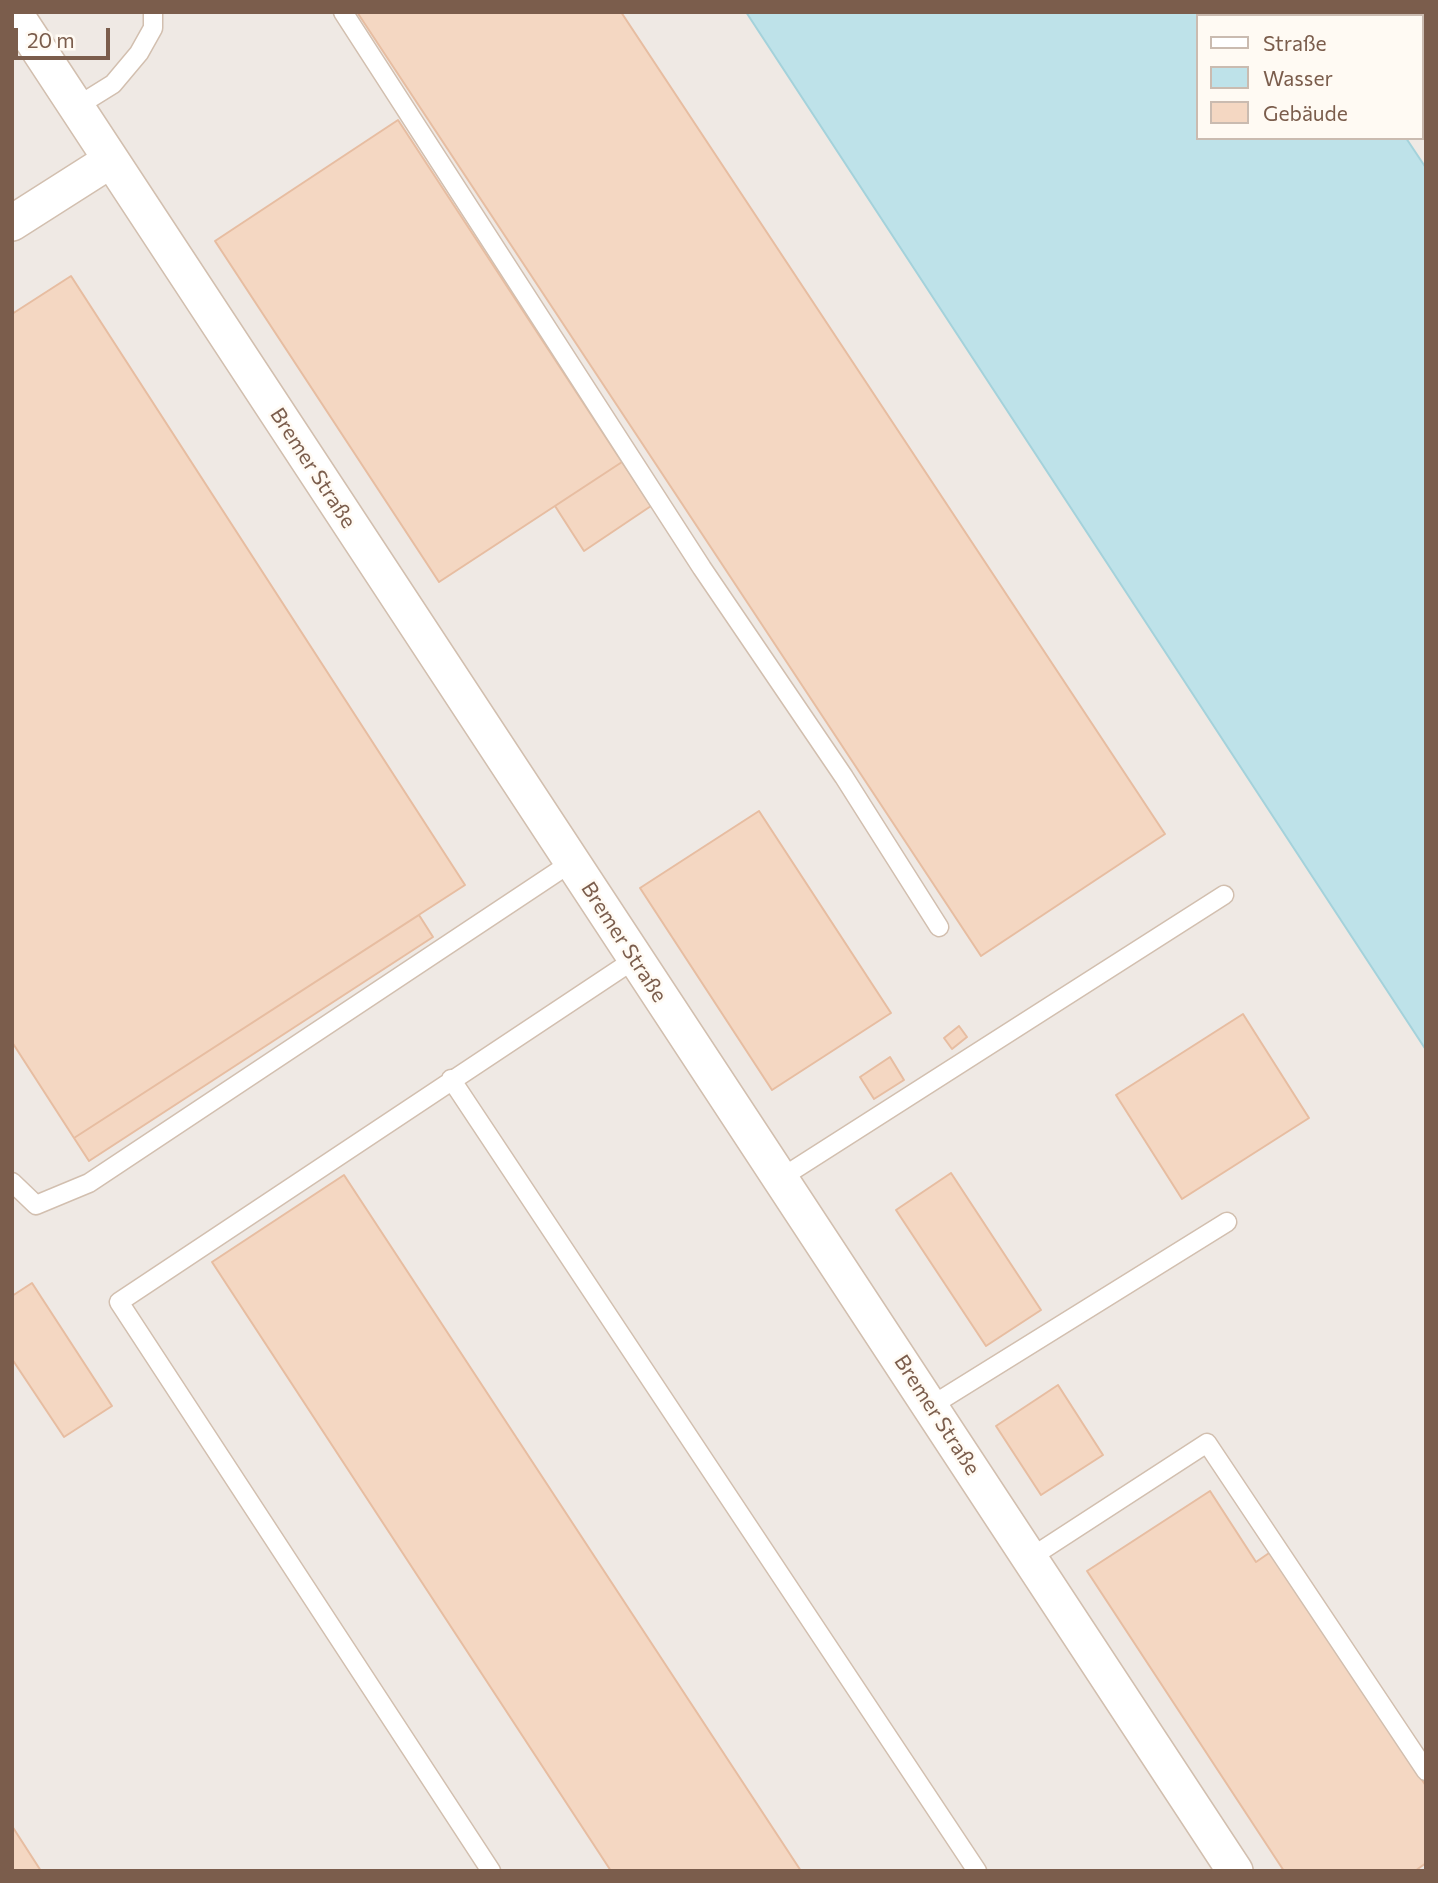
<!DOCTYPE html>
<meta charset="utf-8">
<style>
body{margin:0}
#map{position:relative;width:1438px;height:1883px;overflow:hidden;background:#fdf7ec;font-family:Commissioner,sans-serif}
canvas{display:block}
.frame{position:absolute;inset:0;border:14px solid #7b5d4c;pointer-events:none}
.legend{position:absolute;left:1196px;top:14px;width:228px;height:126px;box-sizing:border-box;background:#fffaf3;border:2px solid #cabbb0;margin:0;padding:9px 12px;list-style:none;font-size:21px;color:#7b5d4c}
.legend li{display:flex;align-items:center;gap:14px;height:35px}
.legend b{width:35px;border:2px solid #cabbb0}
.scale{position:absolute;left:14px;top:28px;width:96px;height:32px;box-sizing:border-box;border:4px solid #7b5d4c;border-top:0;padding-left:9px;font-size:21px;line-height:24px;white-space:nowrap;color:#7b5d4c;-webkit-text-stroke:5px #fffaf3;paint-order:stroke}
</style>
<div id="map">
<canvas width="1438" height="1883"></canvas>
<div class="frame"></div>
<ul class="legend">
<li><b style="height:9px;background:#fff"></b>Straße</li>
<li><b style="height:19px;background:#bee2e9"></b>Wasser</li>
<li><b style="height:19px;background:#f4d7c2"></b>Gebäude</li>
</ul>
<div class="scale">20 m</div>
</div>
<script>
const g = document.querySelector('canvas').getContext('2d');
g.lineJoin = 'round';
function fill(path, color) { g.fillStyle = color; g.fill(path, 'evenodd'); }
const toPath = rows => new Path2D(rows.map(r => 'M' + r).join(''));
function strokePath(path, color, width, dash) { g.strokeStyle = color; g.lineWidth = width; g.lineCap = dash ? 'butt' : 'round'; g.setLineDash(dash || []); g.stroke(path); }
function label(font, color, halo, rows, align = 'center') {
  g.font = font + ' Commissioner,sans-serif'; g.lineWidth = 5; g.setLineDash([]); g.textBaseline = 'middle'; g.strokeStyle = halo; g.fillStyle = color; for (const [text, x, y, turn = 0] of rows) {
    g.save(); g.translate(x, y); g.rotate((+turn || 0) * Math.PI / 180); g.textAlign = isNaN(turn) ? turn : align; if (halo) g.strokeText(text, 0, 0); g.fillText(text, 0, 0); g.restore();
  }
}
fill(toPath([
 [12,12,1426,12,1426,1871,12,1871],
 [1198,16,1422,16,1422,138,1198,138]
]), '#efe9e4');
const water = toPath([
 [746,12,1324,12,1326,16,1198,16,1198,138,1406,138,1426,168,1426,1050,746,12]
]);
fill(water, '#bee2e9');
strokePath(water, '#a4d2db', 2);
const building = toPath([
 [357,12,621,12,1165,834,981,956,357,12],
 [398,120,622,462,439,582,215,241,398,120],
 [71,276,465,885,74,1138,12,1042,12,314,71,276],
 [622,462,651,506,584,551,555,506,622,462],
 [759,811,891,1013,772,1090,640,888,759,811],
 [419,915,433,937,89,1161,74,1138,419,915],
 [1243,1014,1309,1118,1182,1199,1116,1095,1243,1014],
 [959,1026,967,1037,952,1049,944,1038,959,1026],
 [890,1057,904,1080,874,1099,860,1077,890,1057],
 [951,1173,1041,1310,986,1346,896,1210,951,1173],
 [344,1175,801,1871,611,1871,212,1262,344,1175],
 [32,1283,112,1406,64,1437,12,1359,12,1296,32,1283],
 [1058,1385,1103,1455,1041,1495,996,1426,1058,1385],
 [1210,1491,1256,1562,1272,1551,1426,1786,1426,1863,1415,1871,1284,1871,1087,1571,1210,1491],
 [12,1826,41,1871,12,1871,12,1826]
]);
fill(building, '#f4d7c2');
strokePath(building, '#e7bda1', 2);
const service = toPath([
 [343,12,702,568,844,777,939,927],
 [1422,23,1426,28],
 [76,107,113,84,139,53,153,28,153,12],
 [451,1079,977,1871],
 [781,1178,1224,895],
 [12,1182,36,1205,89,1183,572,862],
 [931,1406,1227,1222],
 [1030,1558,1207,1443,1426,1771],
 [491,1871,119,1302,635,959]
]);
const minor = toPath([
 [14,12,1235,1871],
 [12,223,111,160]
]);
strokePath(service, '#d2bfaf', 21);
strokePath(minor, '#d2bfaf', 38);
strokePath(service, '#fff', 18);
strokePath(minor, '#fff', 35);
label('21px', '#7b5d4c', '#fffaf3', [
 ["Bremer Straße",313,468,57],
 ["Bremer Straße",624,942,57],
 ["Bremer Straße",937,1415,57]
]);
</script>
